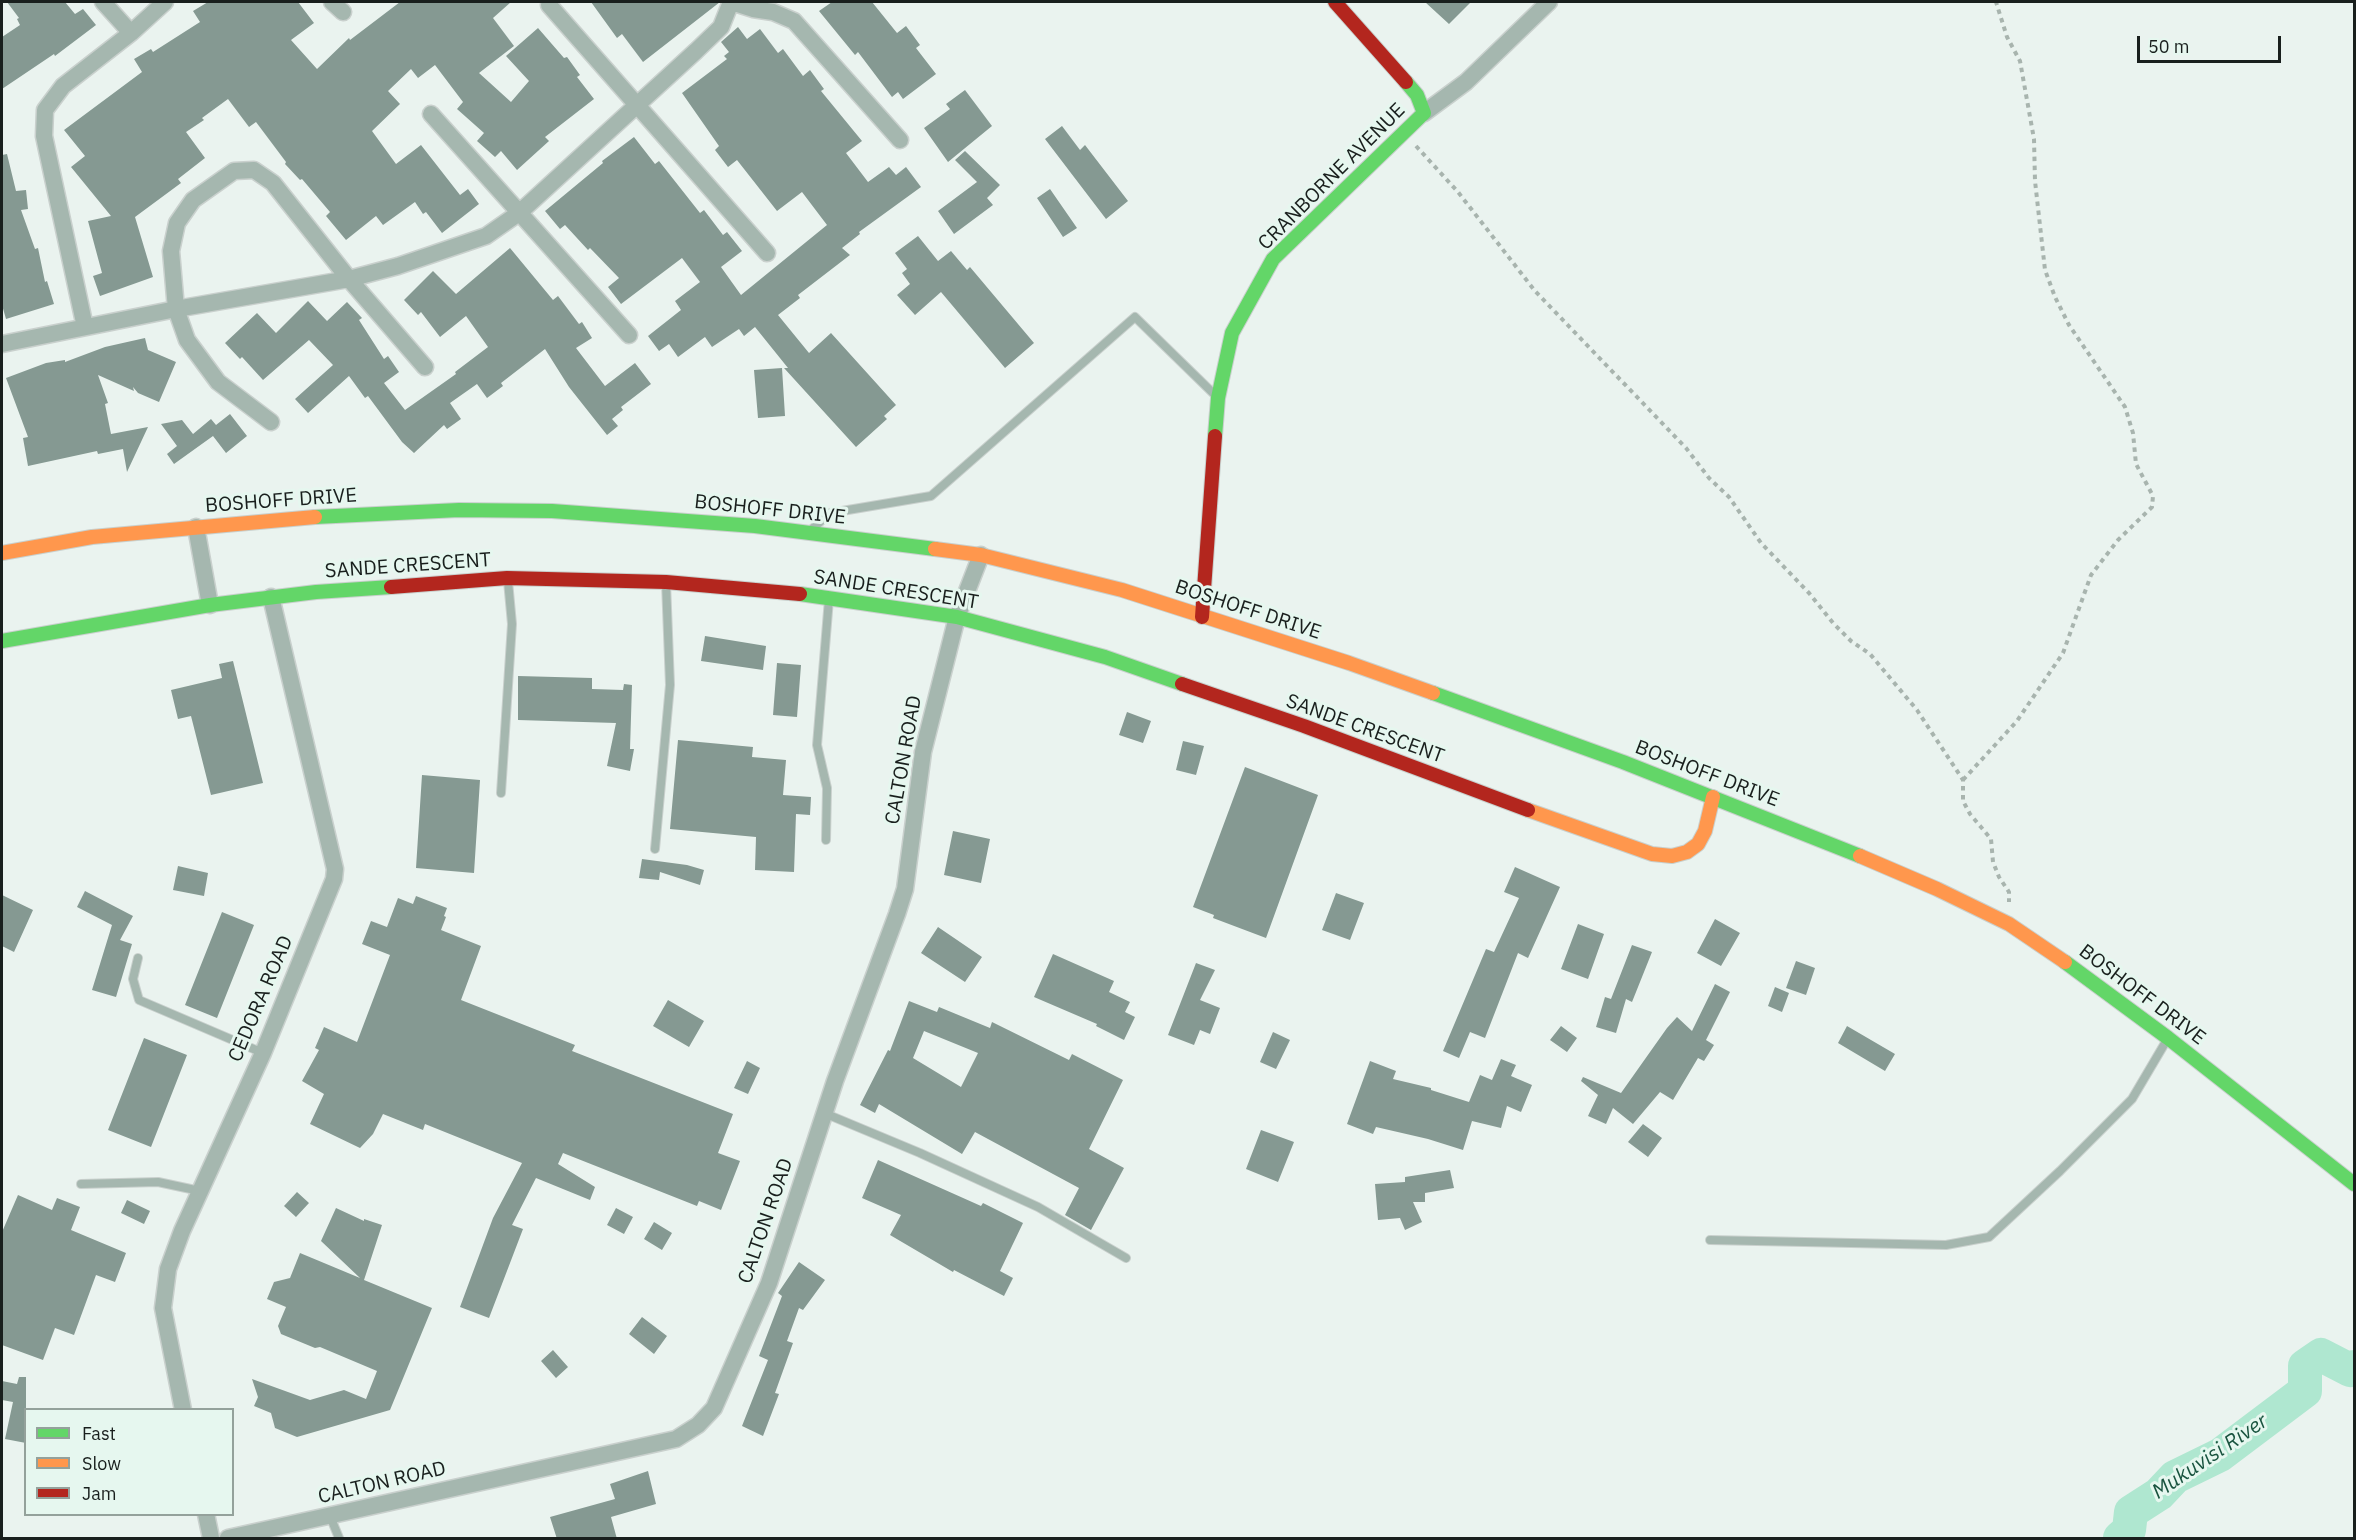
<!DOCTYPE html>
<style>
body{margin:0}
#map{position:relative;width:2356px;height:1540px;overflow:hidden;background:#eaf3ef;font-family:"IBM Plex Sans",sans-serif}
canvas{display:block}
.frame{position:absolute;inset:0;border:3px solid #191f1d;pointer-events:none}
.legend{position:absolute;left:24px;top:1408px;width:210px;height:108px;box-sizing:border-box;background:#e6f7ef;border:2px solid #94a19b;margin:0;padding:8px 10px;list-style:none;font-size:18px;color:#191f1d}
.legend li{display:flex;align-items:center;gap:12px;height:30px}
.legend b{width:30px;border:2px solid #94a19b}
.scale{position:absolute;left:2137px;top:36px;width:144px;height:27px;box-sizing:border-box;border:3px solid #191f1d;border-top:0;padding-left:8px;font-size:18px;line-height:21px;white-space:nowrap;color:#191f1d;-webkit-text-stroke:4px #e6f7ef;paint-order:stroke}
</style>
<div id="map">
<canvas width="2356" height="1540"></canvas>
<div class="frame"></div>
<ul class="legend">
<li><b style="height:8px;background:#63d668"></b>Fast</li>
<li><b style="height:8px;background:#ff974d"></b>Slow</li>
<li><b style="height:8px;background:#b3261e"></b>Jam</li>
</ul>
<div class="scale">50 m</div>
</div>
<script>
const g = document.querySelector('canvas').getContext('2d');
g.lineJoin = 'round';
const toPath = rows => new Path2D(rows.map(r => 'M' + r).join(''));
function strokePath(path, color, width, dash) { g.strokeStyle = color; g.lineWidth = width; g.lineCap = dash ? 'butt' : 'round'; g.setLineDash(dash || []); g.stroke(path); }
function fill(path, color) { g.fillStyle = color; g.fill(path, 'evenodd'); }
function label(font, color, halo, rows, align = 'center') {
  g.font = font + ' "IBM Plex Sans",sans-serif'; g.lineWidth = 6; g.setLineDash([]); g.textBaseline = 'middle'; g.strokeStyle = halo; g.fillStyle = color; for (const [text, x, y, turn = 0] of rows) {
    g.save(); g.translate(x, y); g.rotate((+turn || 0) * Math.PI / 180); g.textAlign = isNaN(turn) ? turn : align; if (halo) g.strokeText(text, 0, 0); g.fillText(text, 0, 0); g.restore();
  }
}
strokePath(toPath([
 [2120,1538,2129,1530,2131,1512,2159,1494,2175,1477,2220,1455,2305,1391,2305,1366,2321,1355,2350,1370,2354,1367]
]), '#afe7d0', 34);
fill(toPath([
 [7,2,65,2,75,14,83,9,96,25,55,56,54,54,2,89,2,37,20,25,17,19,19,18],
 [208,2,298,2,314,23,291,40,317,69,349,38,350,40,400,2,511,2,493,18,514,46,479,73,511,102,529,81,506,56,538,28,564,58,567,57,580,75,577,77,594,99,545,137,549,141,517,170,501,151,495,157,477,141,484,133,457,109,463,102,435,65,418,78,411,69,388,91,400,104,372,131,396,164,421,145,460,195,468,189,479,204,442,233,426,212,423,214,415,202,383,225,376,216,346,240,326,216,330,212,302,179,300,180,285,164,286,162,256,122,249,127,228,99,202,118,204,120,186,132,205,158,178,179,181,183,135,217,153,277,100,296,93,276,102,273,88,221,111,216,71,167,85,156,64,130,142,72,134,59,151,49,153,52,200,22,193,11],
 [591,2,720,2,643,62,622,34,617,38],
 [832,2,872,2,897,33,906,26,920,45,916,48,936,74,903,99,898,92,892,97,858,52,855,55,819,11],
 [1425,2,1471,2,1449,24],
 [738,27,747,39,760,29,778,53,783,49,803,76,810,70,824,89,821,91,862,141,846,153,868,182,889,167,896,175,906,167,921,187,859,232,860,234,842,248,850,255,798,295,800,298,778,315,809,353,831,333,896,405,884,416,887,419,856,447,784,368,788,368,755,327,744,336,739,329,712,347,705,337,678,357,669,344,659,351,648,336,681,310,675,301,700,282,682,258,621,304,608,287,619,278,590,248,588,250,565,225,560,229,545,211,603,163,602,161,634,137,655,164,659,161,700,213,704,210,723,235,727,232,742,251,721,267,741,295,827,225,802,192,777,211,737,160,728,167,715,150,719,146,682,93,727,59,724,56,729,52,721,42],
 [965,90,992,126,948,162,924,128,950,109,946,104],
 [1062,126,1080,150,1085,145,1128,201,1106,219,1045,139],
 [965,151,1000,185,987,198,993,205,954,234,938,211,977,182,955,160],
 [7,154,16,191,26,190,28,209,21,210,35,249,38,248,45,282,47,281,54,304,6,319,2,305,2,155],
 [1050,189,1077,228,1063,237,1037,198],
 [918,236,938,261,951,251,967,270,970,267,1034,343,1005,368,941,292,915,315,897,295,910,284,902,273,907,269,895,253],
 [510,248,553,300,558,296,579,324,582,322,592,338,576,348,605,386,635,363,651,384,621,407,623,410,612,419,618,426,607,435,569,387,545,349,501,383,503,386,487,398,477,384,450,403,461,419,447,429,444,425,414,453,402,442,368,396,365,398,349,376,308,413,295,399,333,365,309,340,263,380,242,357,240,359,225,343,257,313,276,333,308,301,327,321,347,302,362,318,359,320,384,359,388,356,399,372,384,383,405,410,456,374,455,372,488,347,466,316,440,337,421,312,418,315,404,300,433,271,456,294],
 [145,338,148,350,176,362,159,402,138,393,133,387,134,391,98,375,108,403,105,404,111,434,148,427,127,472,123,449,98,454,97,451,28,466,23,438,28,437,6,378,46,363,65,360,65,362,105,347],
 [782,368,785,416,758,418,754,370],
 [230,414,247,436,226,453,213,436,174,464,167,454,177,446,161,424,182,420,193,434,211,419,216,425],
 [705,636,766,646,763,670,701,661],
 [233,661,263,783,211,795,191,716,178,719,171,690,222,678,219,664],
 [777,663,801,665,797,717,773,715],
 [518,676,592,678,592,689,623,690,624,684,632,685,630,749,634,749,630,771,607,766,616,723,518,720],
 [1127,712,1151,721,1143,743,1119,735],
 [678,740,753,747,752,757,786,760,783,795,811,797,810,815,796,814,794,872,755,870,756,837,670,829],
 [1183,741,1204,746,1196,775,1176,770],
 [1245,767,1318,795,1266,938,1213,918,1214,915,1193,907],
 [422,775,480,780,474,873,416,868],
 [953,831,990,839,981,883,944,875],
 [642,859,687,865,704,870,700,885,660,872,659,880,639,878],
 [178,866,208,873,204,896,173,890],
 [1515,867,1560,887,1528,958,1518,953,1485,1038,1470,1032,1459,1058,1443,1051,1486,949,1494,952,1519,898,1504,892],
 [85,891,133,916,120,940,132,944,116,997,92,990,112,925,77,907],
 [1336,893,1364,903,1350,940,1322,930],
 [2,895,33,910,14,952,2,946],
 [416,896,447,908,444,916,446,917,441,930,481,946,461,1000,575,1045,572,1051,733,1114,718,1153,740,1161,721,1210,699,1201,697,1206,563,1153,558,1164,595,1187,590,1200,536,1178,512,1225,523,1229,489,1318,460,1307,493,1218,522,1163,425,1124,423,1130,383,1114,373,1134,360,1148,310,1124,324,1094,302,1081,319,1050,315,1048,324,1027,357,1042,390,955,362,944,371,921,387,927,398,898,413,904],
 [222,912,254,925,217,1018,185,1005],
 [1715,919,1740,933,1721,966,1697,953],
 [1578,924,1604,934,1588,979,1561,969],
 [938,927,982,957,965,982,921,953],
 [1632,945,1652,952,1632,1002,1626,999,1616,1033,1596,1027,1605,997,1611,999],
 [1053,954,1114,981,1109,992,1130,1002,1125,1012,1135,1017,1124,1040,1096,1026,1097,1024,1034,997],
 [1796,961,1815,968,1806,995,1786,988],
 [1196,963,1215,970,1200,1000,1220,1008,1210,1034,1200,1030,1194,1045,1168,1035],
 [1715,984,1730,992,1706,1040,1714,1045,1704,1061,1698,1058,1673,1100,1660,1092,1633,1124,1613,1108,1606,1124,1588,1116,1598,1095,1581,1081,1583,1077,1621,1093,1667,1028,1677,1017,1692,1031],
 [1775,987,1789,993,1782,1012,1768,1006],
 [668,1000,704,1021,689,1047,653,1026],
 [909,1001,937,1012,939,1007,990,1028,992,1022,1069,1060,1072,1054,1123,1080,1089,1149,1124,1168,1091,1230,1065,1215,1079,1188,975,1132,962,1154,879,1104,875,1113,860,1105,888,1050,890,1051],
 [924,1031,978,1053,961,1087,913,1058],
 [1561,1026,1577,1038,1567,1052,1550,1040],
 [1847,1026,1895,1054,1885,1071,1838,1043],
 [1273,1032,1290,1040,1276,1069,1260,1062],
 [144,1038,187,1055,151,1147,108,1130],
 [1501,1059,1516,1065,1511,1076,1532,1085,1521,1112,1507,1106,1501,1128,1472,1121,1463,1150,1428,1139,1376,1127,1373,1134,1347,1124,1370,1061,1396,1071,1393,1079,1431,1088,1431,1090,1469,1102,1480,1075,1492,1080],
 [747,1061,760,1068,748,1094,734,1088],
 [1643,1124,1662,1138,1648,1157,1628,1142],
 [1261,1130,1294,1142,1278,1182,1246,1169],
 [878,1160,981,1206,983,1203,1023,1223,1000,1271,1013,1278,1004,1296,954,1270,953,1272,890,1235,901,1215,862,1198],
 [1450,1170,1454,1188,1425,1193,1425,1202,1413,1202,1422,1222,1405,1230,1400,1218,1378,1220,1375,1184,1405,1182,1405,1177],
 [297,1192,309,1203,296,1217,284,1206],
 [18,1195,52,1210,57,1198,80,1207,71,1230,126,1253,115,1282,96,1275,74,1335,55,1328,43,1360,2,1345,2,1232],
 [127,1200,150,1211,144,1224,121,1213],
 [336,1208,364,1221,364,1219,382,1225,364,1280,432,1308,390,1410,297,1437,275,1428,271,1413,254,1406,258,1397,252,1379,310,1400,344,1390,366,1399,377,1371,320,1347,315,1348,281,1334,278,1326,286,1307,267,1299,274,1282,290,1278,300,1253,360,1278,321,1241],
 [616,1208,633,1217,624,1234,607,1225],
 [654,1222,672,1233,662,1250,644,1239],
 [799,1262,825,1280,803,1310,799,1308,787,1341,793,1343,775,1393,779,1394,763,1436,742,1426,768,1360,759,1356,782,1296,778,1293],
 [642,1317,667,1336,654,1354,629,1334],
 [553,1350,568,1367,556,1378,541,1361],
 [19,1377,26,1377,26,1443,5,1439,13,1402,2,1400,2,1381,17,1384],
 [648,1471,656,1504,611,1517,617,1539,557,1539,550,1517,615,1499,610,1484]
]), '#859992');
const lane = toPath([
 [811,530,830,513,931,496,1135,317,1216,396],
 [501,793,512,624,508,581],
 [826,840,827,788,817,745,829,599],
 [655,849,670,685,666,583],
 [138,958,133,979,139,1000,263,1053],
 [824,1113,920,1153,1038,1207,1126,1258],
 [81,1184,158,1182,200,1191],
 [1710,1240,1946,1245,1989,1237,2060,1171,2132,1099,2168,1038],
 [330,1516,339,1538]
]);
const street = toPath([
 [103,2,131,33],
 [332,2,343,12],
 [731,2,753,9,773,12,794,21,900,140],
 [549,5,767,253],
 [1424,113,1466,82,1549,2],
 [431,114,629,335],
 [85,327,44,136,45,110,63,86,131,33,165,2],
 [2,344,176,309,349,279,398,266,486,236,519,213,696,51,721,27,731,2],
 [271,422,218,382,187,340,176,309,171,251,177,223,193,200,234,171,254,170,273,183,349,279,425,367],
 [196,527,210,605],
 [183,1410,163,1308,168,1269,182,1231,263,1053,334,879,335,869,271,597],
 [206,1514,211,1538],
 [228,1538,676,1439,698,1425,714,1408,769,1283,835,1081,897,914,905,889,923,752,957,617,981,555]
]);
const fast = toPath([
 [1215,436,1218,398,1232,333,1273,259,1424,113,1417,95,1406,82],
 [315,517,459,510,552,511,755,526,935,549],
 [800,594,957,617,1105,657,1182,684],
 [2,641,210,605,316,592,391,587],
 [1433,693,1623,762,1860,856],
 [2065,962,2168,1038,2354,1184]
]);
const slow = toPath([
 [935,549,981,555,1122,590,1349,663,1433,693],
 [2,553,92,537,315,517],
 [1528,810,1652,854,1672,856,1687,852,1698,844,1705,831,1713,797],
 [1860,856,1937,889,2009,924,2065,962]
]);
const jam = toPath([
 [1335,2,1406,82],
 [391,587,507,578,666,582,800,594],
 [1202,617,1215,436],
 [1182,684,1304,726,1528,810]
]);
strokePath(lane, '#c9d0cd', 10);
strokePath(street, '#c9d0cd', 19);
strokePath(fast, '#c9d0cd', 16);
strokePath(slow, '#c9d0cd', 16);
strokePath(jam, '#c9d0cd', 16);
strokePath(toPath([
 [1416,146,1458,192,1535,291,1686,448,1709,478,1729,497,1761,543,1809,593,1833,623,1851,641,1870,654,1917,710,1963,780,1963,801,1970,814,1991,839,1993,862,1999,877,2009,892,2009,902],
 [1963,780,2017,721,2063,653,2091,575,2118,540,2152,507,2153,496,2136,464,2133,433,2125,407,2069,325,2055,297,2045,270,2035,181,2034,139,2020,61,2007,37,1996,2]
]), '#a8b4ae', 4, [4.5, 4.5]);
strokePath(lane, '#a5b7af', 8);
strokePath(street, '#a5b7af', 16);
strokePath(fast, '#63d668', 14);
strokePath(slow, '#ff974d', 14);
strokePath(jam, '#b3261e', 14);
label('20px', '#191f1d', '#e6f7ef', [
 ["CRANBORNE AVENUE",1332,177,-45],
 ["BOSHOFF DRIVE",281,501,-4],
 ["BOSHOFF DRIVE",770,510,6],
 ["SANDE CRESCENT",408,566,-4],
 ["SANDE CRESCENT",896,590,9],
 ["BOSHOFF DRIVE",1248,610,18],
 ["SANDE CRESCENT",1365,729,20],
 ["CALTON ROAD",904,760,-80],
 ["BOSHOFF DRIVE",1707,774,21],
 ["BOSHOFF DRIVE",2142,995,37],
 ["CEDORA ROAD",261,999,-67],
 ["CALTON ROAD",766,1221,-71],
 ["CALTON ROAD",382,1483,-13]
]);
label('italic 21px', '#19543f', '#e6f7ef', [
 ["Mukuvisi River",2210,1457,-34]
]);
</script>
